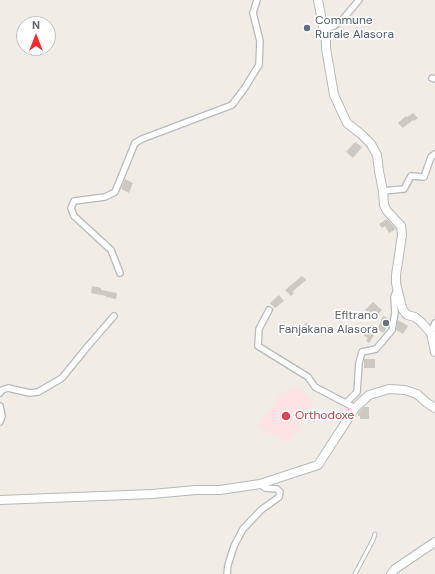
<!DOCTYPE html>
<style>
body{margin:0}
#map{position:relative;width:435px;height:574px;overflow:hidden;background:#f1ede6;font-family:"DM Sans",sans-serif}
canvas{display:block}
.north{position:absolute;left:16px;top:16px;width:40px;height:40px;box-sizing:border-box;background:#fff;border:1px solid #bec1c2;border-radius:50%;rotate:0deg;font-size:11px;font-weight:700;line-height:16px;text-align:center;color:#5d6367}
.north::after{content:'';display:block;margin:auto;width:14px;height:18px;background:#f22a2f;clip-path:polygon(50% 0,100% 100%,50% 72%,0 100%)}
</style>
<div id="map">
<canvas width="435" height="574"></canvas>
<div class="north">N</div>
</div>
<script>
const g = document.querySelector('canvas').getContext('2d');
g.lineJoin = 'round';
function fill(path, color) { g.fillStyle = color; g.fill(path, 'evenodd'); }
const toPath = rows => new Path2D(rows.map(r => 'M' + r).join(''));
function strokePath(path, color, width, dash) { g.strokeStyle = color; g.lineWidth = width; g.lineCap = dash ? 'butt' : 'round'; g.setLineDash(dash || []); g.stroke(path); }
function label(font, color, halo, rows, align = 'center') {
  g.font = font + ' "DM Sans",sans-serif'; g.lineWidth = 3.5; g.setLineDash([]); g.textBaseline = 'middle'; g.strokeStyle = halo; g.fillStyle = color; for (const [text, x, y, turn = 0] of rows) {
    g.save(); g.translate(x, y); g.rotate((+turn || 0) * Math.PI / 180); g.textAlign = isNaN(turn) ? turn : align; if (halo) g.strokeText(text, 0, 0); g.fillText(text, 0, 0); g.restore();
  }
}
fill(toPath([
 [292,388,302,389,313,405,289,443,258,427,280,395]
]), '#fde3e3');
fill(toPath([
 [413,113,418,118,414,121,413,120,403,128,398,123,406,116,407,117],
 [355,142,362,147,353,158,346,152],
 [125,179,133,183,129,193,121,189],
 [387,219,396,229,389,233,385,226,382,228,379,224],
 [302,276,306,280,292,292,294,293,291,296,285,290],
 [92,286,101,288,101,290,117,293,116,299,106,297,106,296,91,293],
 [279,295,284,301,275,308,270,303],
 [373,302,382,310,374,319,365,310],
 [383,316,390,319,384,333,377,330],
 [398,320,408,326,403,334,396,330],
 [307,322,314,329,310,334,306,330,303,333,299,330],
 [360,327,374,335,369,343,366,341,368,338,358,332],
 [364,359,375,359,375,368,364,368],
 [364,407,369,407,369,419,360,419,360,416,358,416,358,413]
]), '#ccc8c2');
const lane = toPath([
 [355,574,373,540,375,534]
]);
const street = toPath([
 [324,29,334,26,343,19,359,0],
 [432,78,435,79],
 [383,191,404,189,411,176,424,177,431,157,435,154],
 [120,273,111,250,74,216,71,208,74,201,105,197,115,192,135,143,142,139,232,105,244,89,259,65,260,41,253,13,257,0],
 [269,310,259,329,258,346,308,377,315,387,355,408],
 [431,333,435,323],
 [0,393,2,390,8,388,30,393,38,392,62,378,88,346,114,316],
 [346,403,357,392,359,363,362,352,376,349,392,330,395,313,394,297,397,289],
 [0,406,2,416,0,422],
 [227,574,228,565,234,546,243,529,261,510,279,497,280,492,277,489,265,488,260,484]
]);
const secondary = toPath([
 [318,0,326,42,326,48,334,95,347,123,361,134,371,144,377,155,379,171,383,191,384,205,387,211,401,226,402,235,396,275,396,283,401,304,403,310,407,315,415,317,421,322,431,333,435,352],
 [0,500,152,494,196,490,220,490,260,484,318,465,355,408,369,395,389,389,405,390,417,394,427,403,435,408],
 [391,574,395,569,435,542]
]);
strokePath(lane, '#b6b9bd', 5);
strokePath(street, '#b6b9bd', 8);
strokePath(secondary, '#b4babe', 10);
strokePath(lane, '#fff', 3);
strokePath(street, '#fff', 5.5);
strokePath(secondary, '#fff', 8);
for (const [x, y, r, color] of [
 [307,28,4,"#5c6f8a"],
 [386,323,4,"#6b7280"],
 [286,416,5,"#e0444e"]
]) { const dot = new Path2D(); dot.arc(x, y, r, 0, 2 * Math.PI); g.fillStyle = color; g.fill(dot); strokePath(dot, '#fff', 1.5); }
label('12px', '#4e5e75', '#fff', [
 ["Commune",315,21],
 ["Rurale Alasora",315,35]
], 'left');
label('12px', '#5b616d', '#fff', [
 ["Efitrano",378,316],
 ["Fanjakana Alasora",378,330]
], 'right');
label('12px', '#be3a42', '#fff', [
 ["Orthodoxe",295,416]
], 'left');
</script>
